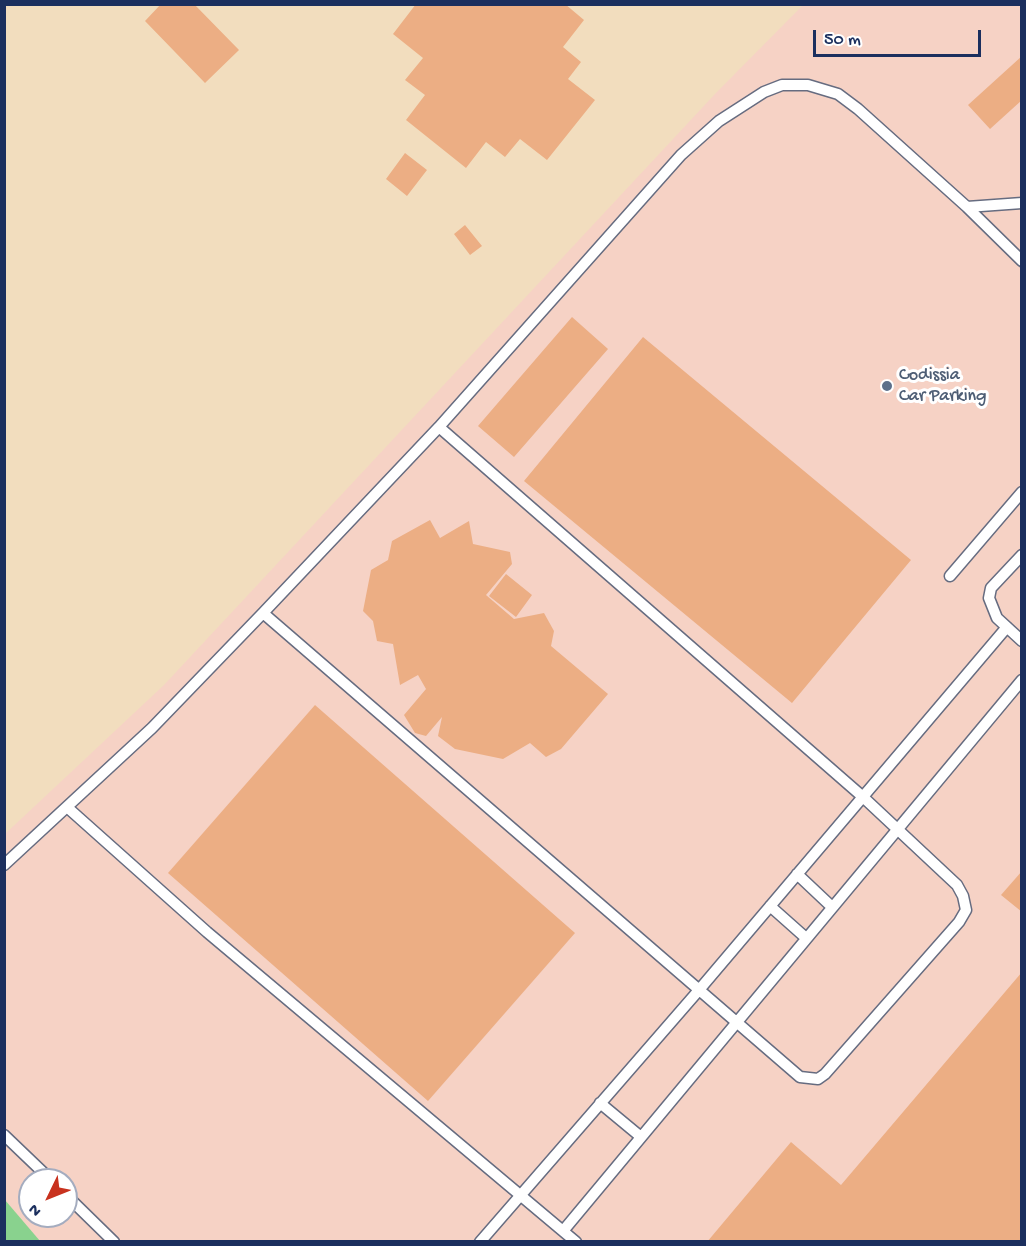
<!DOCTYPE html>
<style>
body{margin:0}
#map{position:relative;width:1026px;height:1246px;overflow:hidden;background:#f2ddbe;font-family:"Gochi Hand",sans-serif}
canvas{display:block}
.frame{position:absolute;inset:0;border:6px solid #1b2f5e;pointer-events:none}
.north{position:absolute;left:18px;top:1168px;width:60px;height:60px;box-sizing:border-box;background:#fff;border:2px solid #a4acbf;border-radius:50%;rotate:227deg;font-size:16px;font-weight:700;line-height:24px;text-align:center;color:#1b2f5e}
.north::after{content:'';display:block;margin:auto;width:21px;height:27px;background:#c8321e;clip-path:polygon(50% 0,100% 100%,50% 72%,0 100%)}
.scale{position:absolute;left:813px;top:30px;width:168px;height:27px;box-sizing:border-box;border:3px solid #1b2f5e;border-top:0;padding-left:8px;font-size:18px;line-height:21px;white-space:nowrap;color:#1b2f5e;-webkit-text-stroke:4px #fff;paint-order:stroke}
</style>
<div id="map">
<canvas width="1026" height="1246"></canvas>
<div class="frame"></div>
<div class="north">N</div>
<div class="scale">50 m</div>
</div>
<script>
const g = document.querySelector('canvas').getContext('2d');
g.lineJoin = 'round';
function fill(path, color) { g.fillStyle = color; g.fill(path, 'evenodd'); }
const toPath = rows => new Path2D(rows.map(r => 'M' + r).join(''));
function strokePath(path, color, width, dash) { g.strokeStyle = color; g.lineWidth = width; g.lineCap = dash ? 'butt' : 'round'; g.setLineDash(dash || []); g.stroke(path); }
function label(font, color, halo, rows, align = 'center') {
  g.font = font + ' "Gochi Hand",sans-serif'; g.lineWidth = 6; g.setLineDash([]); g.textBaseline = 'middle'; g.strokeStyle = halo; g.fillStyle = color; for (const [text, x, y, turn = 0] of rows) {
    g.save(); g.translate(x, y); g.rotate((+turn || 0) * Math.PI / 180); g.textAlign = isNaN(turn) ? turn : align; if (halo) g.strokeText(text, 0, 0); g.fillText(text, 0, 0); g.restore();
  }
}
fill(toPath([
 [803,5,1021,5,1021,1241,40,1242,5,1200,5,834,164,685,715,94],
 [30,1180,66,1180,66,1216,30,1216]
]), '#f6d2c5');
fill(toPath([
 [4,1200,5,1200,40,1241,5,1241]
]), '#89d28e');
fill(toPath([
 [161,4,194,4,239,50,205,83,145,21],
 [416,4,565,4,584,20,563,47,581,62,568,79,595,100,547,160,520,139,505,157,486,142,466,168,406,120,425,95,405,80,423,58,393,34],
 [1022,56,1022,100,990,129,968,105],
 [405,153,427,170,407,196,386,179],
 [465,225,482,246,470,255,454,234],
 [572,317,608,349,514,457,478,426],
 [643,337,911,560,792,703,524,481],
 [430,520,440,538,469,521,473,544,510,552,512,564,486,595,514,619,544,613,554,631,551,646,608,694,561,749,546,757,530,743,503,759,455,749,438,736,442,717,426,736,415,733,404,715,426,689,418,675,400,685,393,644,377,641,373,621,363,611,371,570,388,560,392,541],
 [506,574,532,595,516,617,489,596],
 [315,705,575,933,428,1101,168,873],
 [1022,871,1022,912,1001,895],
 [1022,972,1022,1242,707,1242,791,1142,841,1185]
]), '#ecae84');
const service = toPath([
 [967,207,1022,203],
 [1022,555,991,588,989,598,997,618,1022,641],
 [950,576,1022,492],
 [263,613,800,1077,818,1079,825,1074,959,922,966,910,963,896,957,885,863,797,439,427],
 [68,808,207,932,576,1242],
 [4,865,152,728,263,613,439,427,681,155,719,121,764,92,782,85,808,85,838,94,858,109,967,207,1022,261],
 [797,874,832,907],
 [770,906,806,938],
 [600,1103,641,1137],
 [4,1135,51,1180],
 [66,1195,114,1242],
 [563,1231,1022,680],
 [480,1242,699,990,1007,627]
]);
strokePath(service, '#666c80', 13);
strokePath(service, '#fff', 10);
for (const [x, y, r, color] of [
 [887,386,6,"#5c6f8a"]
]) { const dot = new Path2D(); dot.arc(x, y, r, 0, 2 * Math.PI); g.fillStyle = color; g.fill(dot); strokePath(dot, '#fff', 2); }
label('18px', '#4e5e75', '#fff', [
 ["Codissia",899,376],
 ["Car Parking",899,397]
], 'left');
</script>
